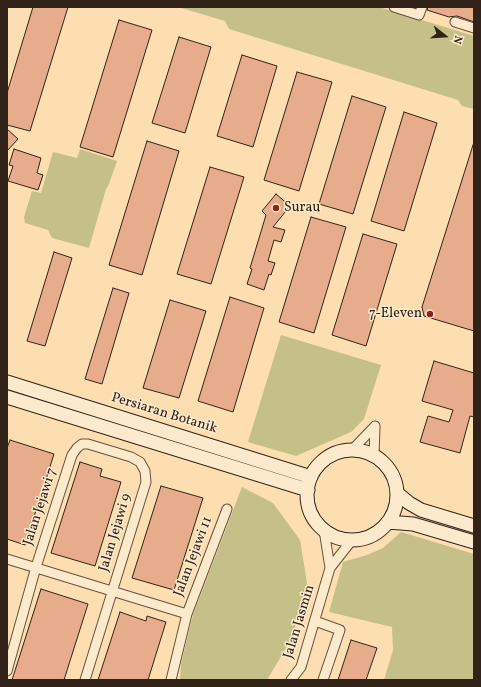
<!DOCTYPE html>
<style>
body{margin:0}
#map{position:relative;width:481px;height:687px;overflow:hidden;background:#fcdeb0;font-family:Vollkorn,serif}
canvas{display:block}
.frame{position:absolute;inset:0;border:8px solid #322318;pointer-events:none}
.north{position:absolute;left:425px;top:16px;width:40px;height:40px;-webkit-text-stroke:3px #fdeacc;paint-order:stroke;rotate:107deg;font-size:11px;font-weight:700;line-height:16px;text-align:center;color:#322318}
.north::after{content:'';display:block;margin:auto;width:14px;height:18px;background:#322318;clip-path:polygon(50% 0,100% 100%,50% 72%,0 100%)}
</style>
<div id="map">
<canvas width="481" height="687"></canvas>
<div class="frame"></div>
<div class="north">N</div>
</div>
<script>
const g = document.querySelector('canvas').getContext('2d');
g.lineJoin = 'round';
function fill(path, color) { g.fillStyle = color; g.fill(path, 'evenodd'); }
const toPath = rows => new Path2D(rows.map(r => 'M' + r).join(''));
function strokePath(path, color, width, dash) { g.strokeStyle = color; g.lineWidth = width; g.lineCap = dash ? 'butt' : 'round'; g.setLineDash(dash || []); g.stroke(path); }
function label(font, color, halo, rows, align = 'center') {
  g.font = font + ' Vollkorn,serif'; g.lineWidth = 3; g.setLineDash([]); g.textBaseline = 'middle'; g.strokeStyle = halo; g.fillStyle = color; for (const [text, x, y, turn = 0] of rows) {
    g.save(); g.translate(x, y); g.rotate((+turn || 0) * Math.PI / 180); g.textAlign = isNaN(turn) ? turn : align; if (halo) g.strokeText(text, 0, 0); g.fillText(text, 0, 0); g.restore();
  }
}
fill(toPath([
 [178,7,379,7,474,36,474,109,462,106,458,100,229,29,225,21],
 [80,149,117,161,109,184,106,189,89,248,52,238,48,230,25,223,24,217,32,191,41,193,53,152,77,158],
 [281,335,381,365,364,419,351,432,296,456,248,442],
 [242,487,273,503,300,540,307,583,292,638,267,680,180,680,181,664,193,615],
 [401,532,474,554,474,680,384,680,393,650,392,627,329,612,343,562,367,555,383,548]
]), '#c4c088');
const building = toPath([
 [33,7,68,7,30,131,7,125,7,93,33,7],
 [428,7,474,7,474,22,457,16,449,17,427,10,428,7],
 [119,20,152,30,113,157,80,147,119,20],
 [179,37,211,47,185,133,152,123,179,37],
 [242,55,277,66,253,147,217,136,242,55],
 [297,72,332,82,299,191,264,180,297,72],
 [352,96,386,107,353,214,319,204,352,96],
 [404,112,437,123,404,231,371,221,404,112],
 [7,129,18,139,7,151,7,129],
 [147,141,179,151,142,275,109,265,147,141],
 [473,145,474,145,474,331,424,316,422,307,473,145],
 [14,149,41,158,37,173,43,175,38,190,8,181,13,166,9,165,14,149],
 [210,167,244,177,211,284,177,274,210,167],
 [276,194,290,206,273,227,285,230,281,242,274,240,268,261,275,263,271,275,269,274,264,290,247,284,252,269,250,268,266,215,262,211,276,194],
 [311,217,346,227,314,333,279,322,311,217],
 [363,234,397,244,366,346,332,335,363,234],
 [54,252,72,258,45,346,27,341,54,252],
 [113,288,129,293,102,384,85,379,113,288],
 [230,297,264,308,233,412,198,401,230,297],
 [170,300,206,311,179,398,143,388,170,300],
 [434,361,474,373,474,417,470,416,460,453,420,442,428,416,449,422,453,410,422,401,434,361],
 [10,440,54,454,25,545,7,539,7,448,10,440],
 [80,462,102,469,100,476,121,482,95,566,51,553,80,462],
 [161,486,203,498,174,590,132,578,161,486],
 [41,589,88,604,69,664,64,680,12,680,41,589],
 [120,612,146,621,147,616,166,622,148,680,98,680,120,612],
 [351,640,377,648,366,680,338,680,351,640]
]);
fill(building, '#e6ac8b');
strokePath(building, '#322318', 1);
const street = toPath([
 [394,7,419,15,422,7],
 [455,22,474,28],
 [352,450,375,426],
 [374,456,375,426],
 [324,530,330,568],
 [7,559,187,614],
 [315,621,340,630,323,680],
 [7,671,36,567,72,455,77,448,82,444,88,444,131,457,140,462,145,471,146,482,85,680],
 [171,680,187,614,227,509],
 [291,680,301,667,330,568,352,540]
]);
const secondary = toPath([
 [7,382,311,477],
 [7,397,308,490],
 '307 495a45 45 0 1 1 90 0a45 45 0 1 1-90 0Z',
 [397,493,409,503,421,510,474,526],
 [388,522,413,524,474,542]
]);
strokePath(street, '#64523e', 11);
strokePath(secondary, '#322318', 15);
strokePath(street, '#fdeacc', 9);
strokePath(secondary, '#fdeacc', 13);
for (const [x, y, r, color] of [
 [276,208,4,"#8f2418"],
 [430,314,4,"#8f2418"]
]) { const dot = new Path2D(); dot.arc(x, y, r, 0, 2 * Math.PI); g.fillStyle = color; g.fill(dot); strokePath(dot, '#fdeacc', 1.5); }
label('14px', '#322318', '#fdeacc', [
 ["Surau",284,208],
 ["7-Eleven",422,314,"right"]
], 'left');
label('14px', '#322318', '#fdeacc', [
 ["Persiaran Botanik",164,414,17],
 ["Jalan Jejawi 7",41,507,-72],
 ["Jalan Jejawi 9",116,533,-73],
 ["Jalan Jejawi 11",194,557,-69],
 ["Jalan Jasmin",300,622,-73]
]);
</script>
